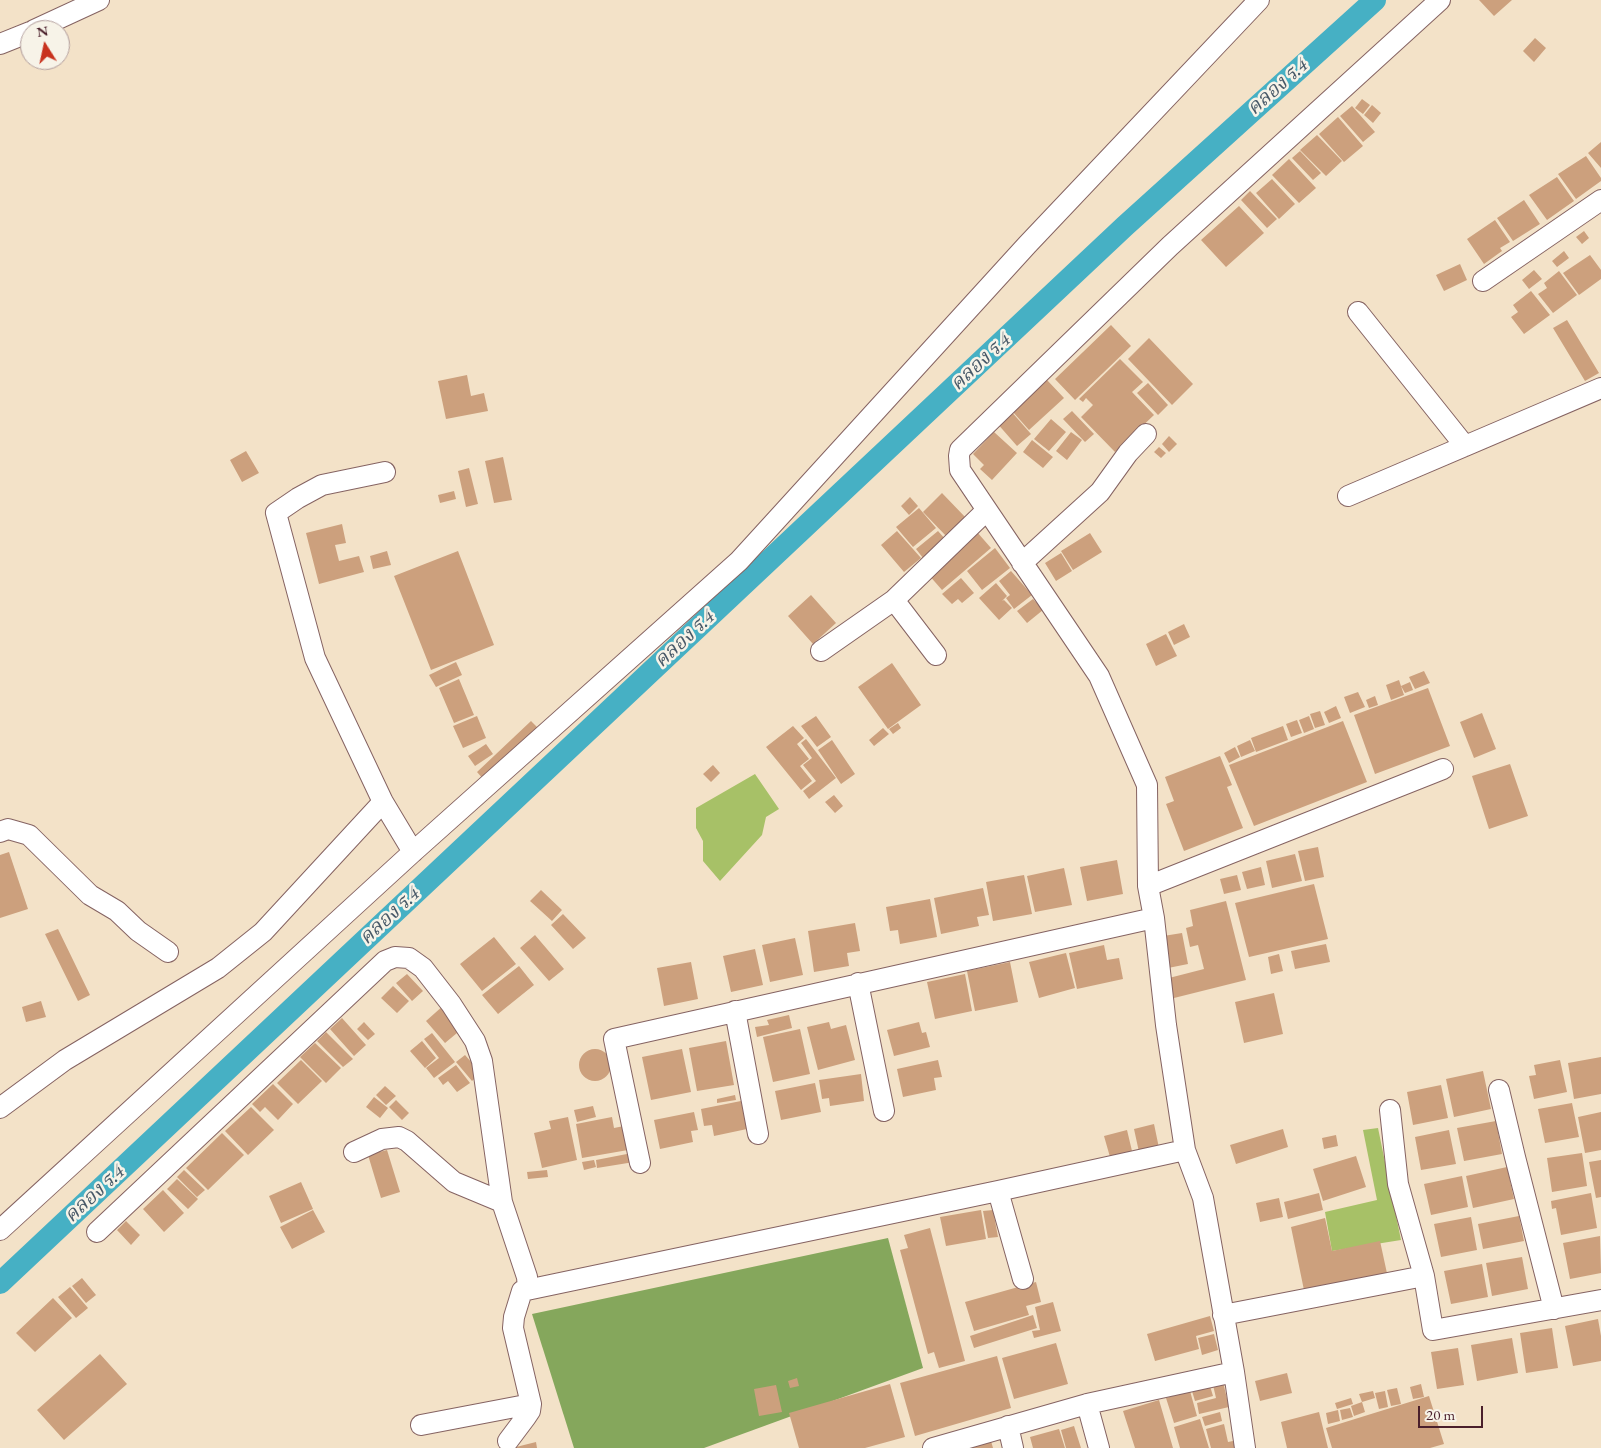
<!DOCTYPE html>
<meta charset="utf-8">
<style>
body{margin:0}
#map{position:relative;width:1601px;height:1448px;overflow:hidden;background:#f3e2c8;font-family:"EB Garamond",serif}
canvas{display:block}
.north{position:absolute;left:20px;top:20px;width:50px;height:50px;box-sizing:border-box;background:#f7f3e8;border:1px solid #b29e9c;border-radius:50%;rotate:350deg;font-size:14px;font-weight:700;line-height:20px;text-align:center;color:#4a1f2b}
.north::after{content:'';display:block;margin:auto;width:18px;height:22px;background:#c8321e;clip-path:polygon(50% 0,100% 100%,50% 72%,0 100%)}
.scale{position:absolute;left:1418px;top:1406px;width:65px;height:22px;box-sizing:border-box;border:2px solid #4a1f2b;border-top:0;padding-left:6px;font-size:15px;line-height:18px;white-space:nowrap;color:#4a1f2b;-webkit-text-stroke:4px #f7f3e8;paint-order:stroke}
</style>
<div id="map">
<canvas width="1601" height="1448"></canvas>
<div class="north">N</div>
<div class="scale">20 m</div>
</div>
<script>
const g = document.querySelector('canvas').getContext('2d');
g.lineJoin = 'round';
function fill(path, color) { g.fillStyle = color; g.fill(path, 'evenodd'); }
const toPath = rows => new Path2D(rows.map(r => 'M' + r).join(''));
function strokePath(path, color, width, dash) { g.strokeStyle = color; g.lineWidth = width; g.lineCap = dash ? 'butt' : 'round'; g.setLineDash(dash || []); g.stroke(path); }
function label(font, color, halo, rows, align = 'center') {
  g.font = font + ' "EB Garamond","Noto Serif Thai",serif'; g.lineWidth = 5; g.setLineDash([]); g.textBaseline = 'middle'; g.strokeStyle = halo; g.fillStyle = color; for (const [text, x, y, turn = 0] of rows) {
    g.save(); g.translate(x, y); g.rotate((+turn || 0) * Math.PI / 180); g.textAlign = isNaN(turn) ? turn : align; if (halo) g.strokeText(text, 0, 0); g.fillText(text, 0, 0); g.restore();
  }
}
fill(toPath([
 [755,774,779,809,766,817,762,835,720,881,703,861,703,841,696,828,696,808],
 [1378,1128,1401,1240,1332,1251,1325,1212,1377,1200,1363,1130]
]), '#a7c167');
fill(toPath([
 [888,1238,923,1368,704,1448,574,1448,532,1314]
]), '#85a75c');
strokePath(toPath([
 [0,1283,1125,226,1375,0]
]), '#46b0c4', 22);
fill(toPath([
 [1479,0,1512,0,1494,16],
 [1535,38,1546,48,1534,62,1523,51],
 [1362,99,1370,105,1363,114,1355,108],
 [1372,105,1381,113,1373,123,1364,115],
 [1352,106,1375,132,1363,142,1340,116],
 [1338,117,1363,146,1344,162,1319,134],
 [1317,135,1342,161,1326,176,1300,150],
 [1601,142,1601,168,1588,153],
 [1300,151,1321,173,1313,180,1292,158],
 [1586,156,1601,178,1601,181,1576,199,1558,174],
 [1289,159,1316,188,1299,203,1272,175],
 [1557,177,1574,201,1547,220,1529,195],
 [1272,179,1295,204,1279,219,1256,193],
 [1250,191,1277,219,1267,228,1241,200],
 [1524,200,1540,224,1513,241,1497,218],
 [1239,206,1264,233,1226,267,1201,240],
 [1495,220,1510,242,1500,248,1502,251,1484,264,1467,239],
 [1584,231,1589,238,1582,244,1576,237],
 [1564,251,1569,258,1557,267,1552,261],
 [1590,255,1601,270,1601,279,1579,295,1563,273],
 [1460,264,1467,280,1444,291,1436,275],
 [1534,270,1542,279,1529,289,1522,280],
 [1559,271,1577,295,1553,313,1538,294,1547,288,1544,283],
 [1531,291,1550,315,1524,334,1511,317,1518,312,1513,305],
 [1567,320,1599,373,1585,381,1553,328],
 [1111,325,1131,346,1075,400,1055,379],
 [1149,338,1193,384,1172,405,1128,359],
 [1120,359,1143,382,1132,392,1154,415,1115,452,1081,417,1093,405,1086,398,1083,402,1079,399],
 [467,375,471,396,484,393,488,411,446,419,438,381],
 [1047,380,1064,398,1029,430,1013,412],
 [1148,383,1168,405,1158,415,1137,393],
 [1010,410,1031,434,1017,446,996,422],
 [1072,411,1094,434,1085,442,1063,419],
 [1051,419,1066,432,1049,451,1034,439],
 [994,432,1017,453,992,480,980,469,984,465,973,454],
 [1071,432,1082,440,1067,460,1056,451],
 [1169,436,1177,444,1169,452,1162,444],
 [1032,440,1053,457,1043,468,1023,452],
 [1159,447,1166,453,1161,458,1154,452],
 [246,451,259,473,242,482,230,460],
 [503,457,512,500,494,503,485,461],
 [469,468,478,504,466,507,458,471],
 [454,491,456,499,440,503,438,495],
 [942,493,967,519,947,537,923,512],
 [910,497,918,506,909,515,901,506],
 [919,508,936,528,913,547,896,527],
 [342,524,346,543,335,545,339,561,359,556,364,572,319,584,306,533],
 [897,531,921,558,904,572,881,545],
 [938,531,946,540,923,558,916,549],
 [977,532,991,548,942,590,928,574],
 [1090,533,1102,552,1073,570,1061,551],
 [995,548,1010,568,982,590,967,571],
 [387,551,391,565,373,569,370,556],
 [458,551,494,645,431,670,394,576],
 [1061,553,1072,571,1056,581,1045,563],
 [1011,571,1032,595,1014,609,1006,598,1010,595,999,581],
 [961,578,974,593,962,603,958,599,952,604,942,594],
 [996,583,1007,596,1002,601,1004,600,1012,608,999,620,979,598],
 [811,595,836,623,813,644,788,616],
 [1033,599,1043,610,1027,623,1017,611],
 [1184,624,1190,637,1174,645,1168,632],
 [1166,634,1177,656,1156,666,1146,644],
 [456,662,462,675,436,687,429,675],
 [892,663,921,705,888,729,858,687],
 [1424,671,1430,683,1415,689,1409,677],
 [459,679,474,715,454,723,439,688],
 [1399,680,1404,695,1391,700,1386,685],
 [1410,682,1413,690,1405,693,1401,686],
 [1428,688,1450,746,1375,774,1354,715],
 [1358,692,1365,707,1350,713,1344,697],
 [1375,696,1378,705,1369,708,1366,700],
 [1336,706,1341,718,1329,723,1324,712],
 [1320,711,1325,725,1315,728,1310,714],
 [1482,713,1496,749,1474,758,1460,722],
 [477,716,486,738,463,748,453,726],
 [816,716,831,737,817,747,801,726],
 [1309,716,1314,729,1304,733,1299,720],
 [1297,720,1302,733,1291,737,1286,724],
 [531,721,538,728,484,780,477,772],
 [1343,721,1367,782,1254,826,1229,765],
 [898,723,901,728,893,734,889,729],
 [793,726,804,738,797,744,809,759,800,766,812,781,801,790,766,747],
 [1283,726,1288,740,1256,752,1251,738],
 [883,728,889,734,874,746,869,740],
 [806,739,836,778,809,799,803,791,816,781,803,765,812,758,801,743],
 [832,740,855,774,841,784,818,750],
 [1250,740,1255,751,1241,757,1237,746],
 [486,744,493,754,475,766,468,756],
 [1235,747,1240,757,1229,763,1224,753],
 [1220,756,1232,785,1227,787,1243,828,1184,851,1166,804,1174,801,1165,777],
 [1510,764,1528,816,1489,829,1472,776],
 [713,765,720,773,711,782,703,774],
 [834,795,843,806,835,813,825,802],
 [1318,847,1324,877,1305,881,1298,851],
 [9,852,28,909,0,918,0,855],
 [1295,854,1302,881,1272,888,1266,861],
 [1117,860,1123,894,1087,901,1080,867],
 [1261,867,1265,885,1247,889,1242,872],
 [1064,868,1072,905,1035,912,1027,876],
 [1024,875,1032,914,993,921,986,882],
 [1237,875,1241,890,1224,894,1220,879],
 [1314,884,1328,939,1249,957,1235,903],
 [983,888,989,915,977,917,979,926,941,934,934,898],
 [541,890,562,910,552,921,530,901],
 [930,899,937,937,900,944,898,930,890,931,886,907],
 [1226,901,1246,980,1174,998,1169,978,1204,969,1198,945,1190,947,1186,928,1193,926,1190,910],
 [563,914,586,938,573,949,551,925],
 [855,923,860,951,847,953,849,966,814,972,808,931],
 [58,929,90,995,78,1001,45,934],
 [1182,933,1188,964,1163,969,1157,937],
 [535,935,564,969,549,981,520,948],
 [494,937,516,964,482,991,460,964],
 [795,938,803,975,770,982,762,945],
 [1326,944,1330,962,1295,969,1291,951],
 [1104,945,1107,960,1119,958,1123,979,1077,989,1069,953],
 [755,949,763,985,731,992,723,956],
 [1066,953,1075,988,1039,998,1029,962],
 [1279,954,1283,971,1271,974,1268,957],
 [691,962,698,999,664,1006,657,968],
 [1010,962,1018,1002,975,1011,967,971],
 [519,966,534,985,498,1014,482,995],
 [407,974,423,991,412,1001,396,983],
 [965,974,972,1011,935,1019,927,982],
 [393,986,409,1001,397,1013,381,998],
 [1274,993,1283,1034,1244,1043,1235,1002],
 [41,1001,46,1017,26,1022,22,1007],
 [444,1005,463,1028,445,1043,426,1021],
 [789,1015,792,1028,757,1037,755,1027,769,1025,767,1020],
 [342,1018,366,1045,354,1056,330,1029],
 [364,1022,375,1034,368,1040,357,1029],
 [829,1022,831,1029,846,1025,855,1060,818,1070,807,1027],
 [919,1022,922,1033,926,1032,930,1047,894,1056,887,1030],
 [800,1029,810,1074,773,1082,763,1037],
 [326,1032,353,1059,343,1067,317,1041],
 [432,1033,455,1062,434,1078,426,1068,439,1058,424,1039],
 [422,1041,436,1058,425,1068,410,1051],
 [726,1041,734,1085,697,1091,689,1048],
 [315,1043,341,1068,326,1083,300,1057],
 [682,1049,691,1092,651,1100,642,1057],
 '579 1065a16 16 0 1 1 32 0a16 16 0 1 1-32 0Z',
 [465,1055,481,1073,472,1081,456,1062],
 [1601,1057,1601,1094,1574,1099,1568,1063],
 [301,1060,322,1081,298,1104,277,1083],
 [938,1060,942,1077,934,1078,936,1090,903,1097,897,1069],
 [1560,1060,1567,1092,1534,1099,1529,1076,1536,1075,1534,1065],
 [456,1065,470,1083,457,1092,448,1081,443,1085,438,1078],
 [1483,1071,1491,1109,1454,1117,1446,1079],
 [861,1074,864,1101,830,1106,829,1098,822,1099,819,1080],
 [815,1083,821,1112,781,1120,775,1091],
 [273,1084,293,1104,278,1120,265,1107,260,1112,252,1104],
 [1441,1085,1448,1118,1413,1125,1407,1092],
 [385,1086,396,1096,386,1105,376,1095],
 [735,1095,736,1100,717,1103,717,1099],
 [374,1097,388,1108,380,1118,366,1107],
 [396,1100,409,1113,402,1120,389,1107],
 [741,1101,747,1129,714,1136,712,1125,704,1126,701,1109],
 [1572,1103,1579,1137,1545,1143,1538,1109],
 [593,1106,596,1117,577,1122,574,1110],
 [251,1107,274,1130,248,1155,225,1131],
 [694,1112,698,1130,691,1131,693,1142,660,1149,654,1120],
 [1601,1112,1601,1150,1585,1153,1578,1117],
 [568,1117,577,1160,542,1168,534,1133,551,1129,549,1121],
 [612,1117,614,1128,624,1126,628,1150,582,1158,576,1124],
 [1496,1121,1502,1154,1464,1161,1457,1128],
 [1154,1124,1159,1148,1139,1152,1134,1129],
 [1283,1129,1288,1147,1236,1164,1230,1145],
 [1127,1130,1132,1151,1110,1157,1104,1136],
 [1449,1130,1456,1164,1421,1170,1415,1137],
 [222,1133,244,1155,208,1190,186,1168],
 [1336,1135,1338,1146,1324,1149,1322,1138],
 [387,1150,400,1192,381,1198,368,1155],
 [632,1153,634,1162,597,1168,596,1160],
 [1582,1153,1587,1186,1552,1192,1547,1158],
 [1356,1156,1366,1187,1323,1201,1313,1169],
 [594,1160,596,1167,584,1170,582,1162],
 [1601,1160,1601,1197,1596,1198,1589,1162],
 [1507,1167,1514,1199,1473,1208,1466,1176],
 [184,1170,205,1190,197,1197,177,1177],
 [547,1170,548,1177,528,1179,527,1172],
 [1462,1176,1468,1207,1431,1215,1424,1184],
 [177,1179,198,1199,188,1209,167,1189],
 [301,1182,313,1209,281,1223,269,1196],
 [163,1190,184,1213,164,1232,143,1209],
 [1319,1193,1323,1210,1288,1219,1284,1202],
 [1591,1193,1597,1228,1561,1235,1556,1208,1552,1209,1551,1201],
 [1279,1198,1283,1217,1260,1222,1256,1203],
 [313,1210,325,1232,292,1249,280,1227],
 [981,1210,986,1239,946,1246,940,1217],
 [993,1210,998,1237,988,1238,983,1211],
 [1519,1216,1524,1241,1483,1249,1478,1224],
 [1471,1217,1477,1250,1441,1257,1434,1224],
 [1325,1218,1332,1251,1380,1241,1388,1278,1305,1295,1291,1227],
 [126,1221,140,1235,131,1245,117,1230],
 [930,1228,965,1361,939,1368,934,1352,928,1354,900,1250,908,1248,904,1235],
 [1600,1236,1601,1273,1570,1279,1563,1243],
 [1522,1257,1528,1289,1492,1296,1486,1263],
 [1482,1264,1488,1297,1451,1304,1444,1271],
 [82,1278,96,1295,86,1303,72,1286],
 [1036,1282,1041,1302,1026,1306,1029,1315,974,1331,965,1302],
 [70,1287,88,1308,76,1318,58,1297],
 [53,1298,72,1318,35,1352,16,1333],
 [1053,1302,1061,1331,1034,1338,1032,1331,1040,1330,1035,1307],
 [1033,1315,1037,1328,974,1348,970,1336],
 [1210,1316,1214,1331,1196,1336,1199,1349,1155,1361,1147,1334],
 [1598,1319,1601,1336,1601,1361,1573,1366,1565,1326],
 [1552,1328,1558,1368,1526,1373,1520,1333],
 [1214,1334,1218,1350,1202,1355,1198,1338],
 [1512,1338,1518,1373,1477,1381,1471,1345],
 [1056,1343,1068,1384,1014,1399,1002,1358],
 [1458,1348,1464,1385,1437,1389,1431,1352],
 [100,1354,127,1384,64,1440,37,1410],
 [997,1356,1011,1408,915,1436,900,1383],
 [1287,1373,1292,1393,1260,1401,1255,1381],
 [797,1378,799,1386,790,1388,788,1381],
 [1223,1382,1229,1407,1199,1414,1197,1403,1216,1398,1213,1385],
 [890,1384,905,1437,865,1448,799,1448,789,1413],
 [1421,1384,1424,1397,1413,1399,1410,1387],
 [776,1385,782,1412,759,1416,754,1389],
 [1210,1386,1213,1396,1195,1401,1192,1391],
 [1397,1388,1401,1404,1391,1406,1387,1390],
 [1190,1391,1197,1416,1174,1423,1166,1398],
 [1373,1391,1375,1398,1362,1402,1359,1394],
 [1385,1391,1388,1407,1379,1409,1375,1393],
 [1429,1396,1444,1444,1430,1448,1332,1448,1326,1428],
 [1351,1398,1353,1404,1337,1409,1335,1403],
 [1159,1400,1173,1448,1135,1448,1123,1411],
 [1362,1402,1365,1412,1354,1416,1351,1406],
 [1350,1408,1353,1417,1342,1420,1340,1410],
 [1338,1410,1340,1421,1328,1424,1326,1413],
 [1220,1412,1222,1421,1205,1426,1202,1417],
 [1319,1412,1328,1448,1287,1448,1281,1422],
 [1200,1419,1209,1448,1180,1448,1174,1427],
 [1224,1424,1228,1442,1233,1441,1235,1448,1211,1448,1206,1429],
 [1074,1426,1081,1448,1066,1448,1061,1430],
 [1059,1429,1065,1448,1033,1448,1030,1437],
 [991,1441,993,1448,967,1448],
 [536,1442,537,1448,516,1448,516,1447]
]), '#cca07d');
const minor = toPath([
 [34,30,99,0],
 [0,44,30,32],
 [1483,281,1601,200],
 [1358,312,1465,446],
 [385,472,322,485,298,498,276,513,315,658,383,802,413,852],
 [1348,496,1601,388],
 [1022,563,1100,492,1128,453,1146,434],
 [894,600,936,655],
 [821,651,894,600,987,510],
 [0,832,8,829,29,835,90,895,117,911,138,931,168,952],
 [1148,886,1443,769],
 [858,983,884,1111],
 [735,1011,758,1134],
 [1499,1090,1515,1157,1554,1309],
 [0,1108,65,1060,218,968,263,932,383,802],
 [1390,1110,1398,1184,1424,1276],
 [354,1152,382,1139,399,1137,407,1141,454,1182,502,1202],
 [640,1163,614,1039,1154,918],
 [998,1191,1023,1279],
 [0,1230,413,852,739,561,1027,245,1259,0],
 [97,1232,385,961,395,957,409,958,423,968,451,1004,475,1041,482,1061,502,1202,527,1277,528,1289,522,1291,514,1317,513,1328,531,1404,530,1411,526,1417,508,1441],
 [522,1291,998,1191,1185,1150],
 [1223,1315,1424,1276,1433,1330,1601,1300],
 [1087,1404,1099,1448],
 [421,1425,531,1404],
 [1008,1426,1013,1448],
 [933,1448,1087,1404,1234,1372],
 [1245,1448,1234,1372,1203,1198,1185,1150,1166,1025,1154,918,1148,886,1147,785,1099,676,960,470,959,456,960,450,1170,246,1440,0]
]);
strokePath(minor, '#856362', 22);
strokePath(minor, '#fff', 20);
label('italic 20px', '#485968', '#f7f3e8', [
 ["คลอง ร.4",1278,87,-42],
 ["คลอง ร.4",981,362,-43],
 ["คลอง ร.4",685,639,-43],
 ["คลอง ร.4",390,916,-43],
 ["คลอง ร.4",95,1194,-43]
]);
</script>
